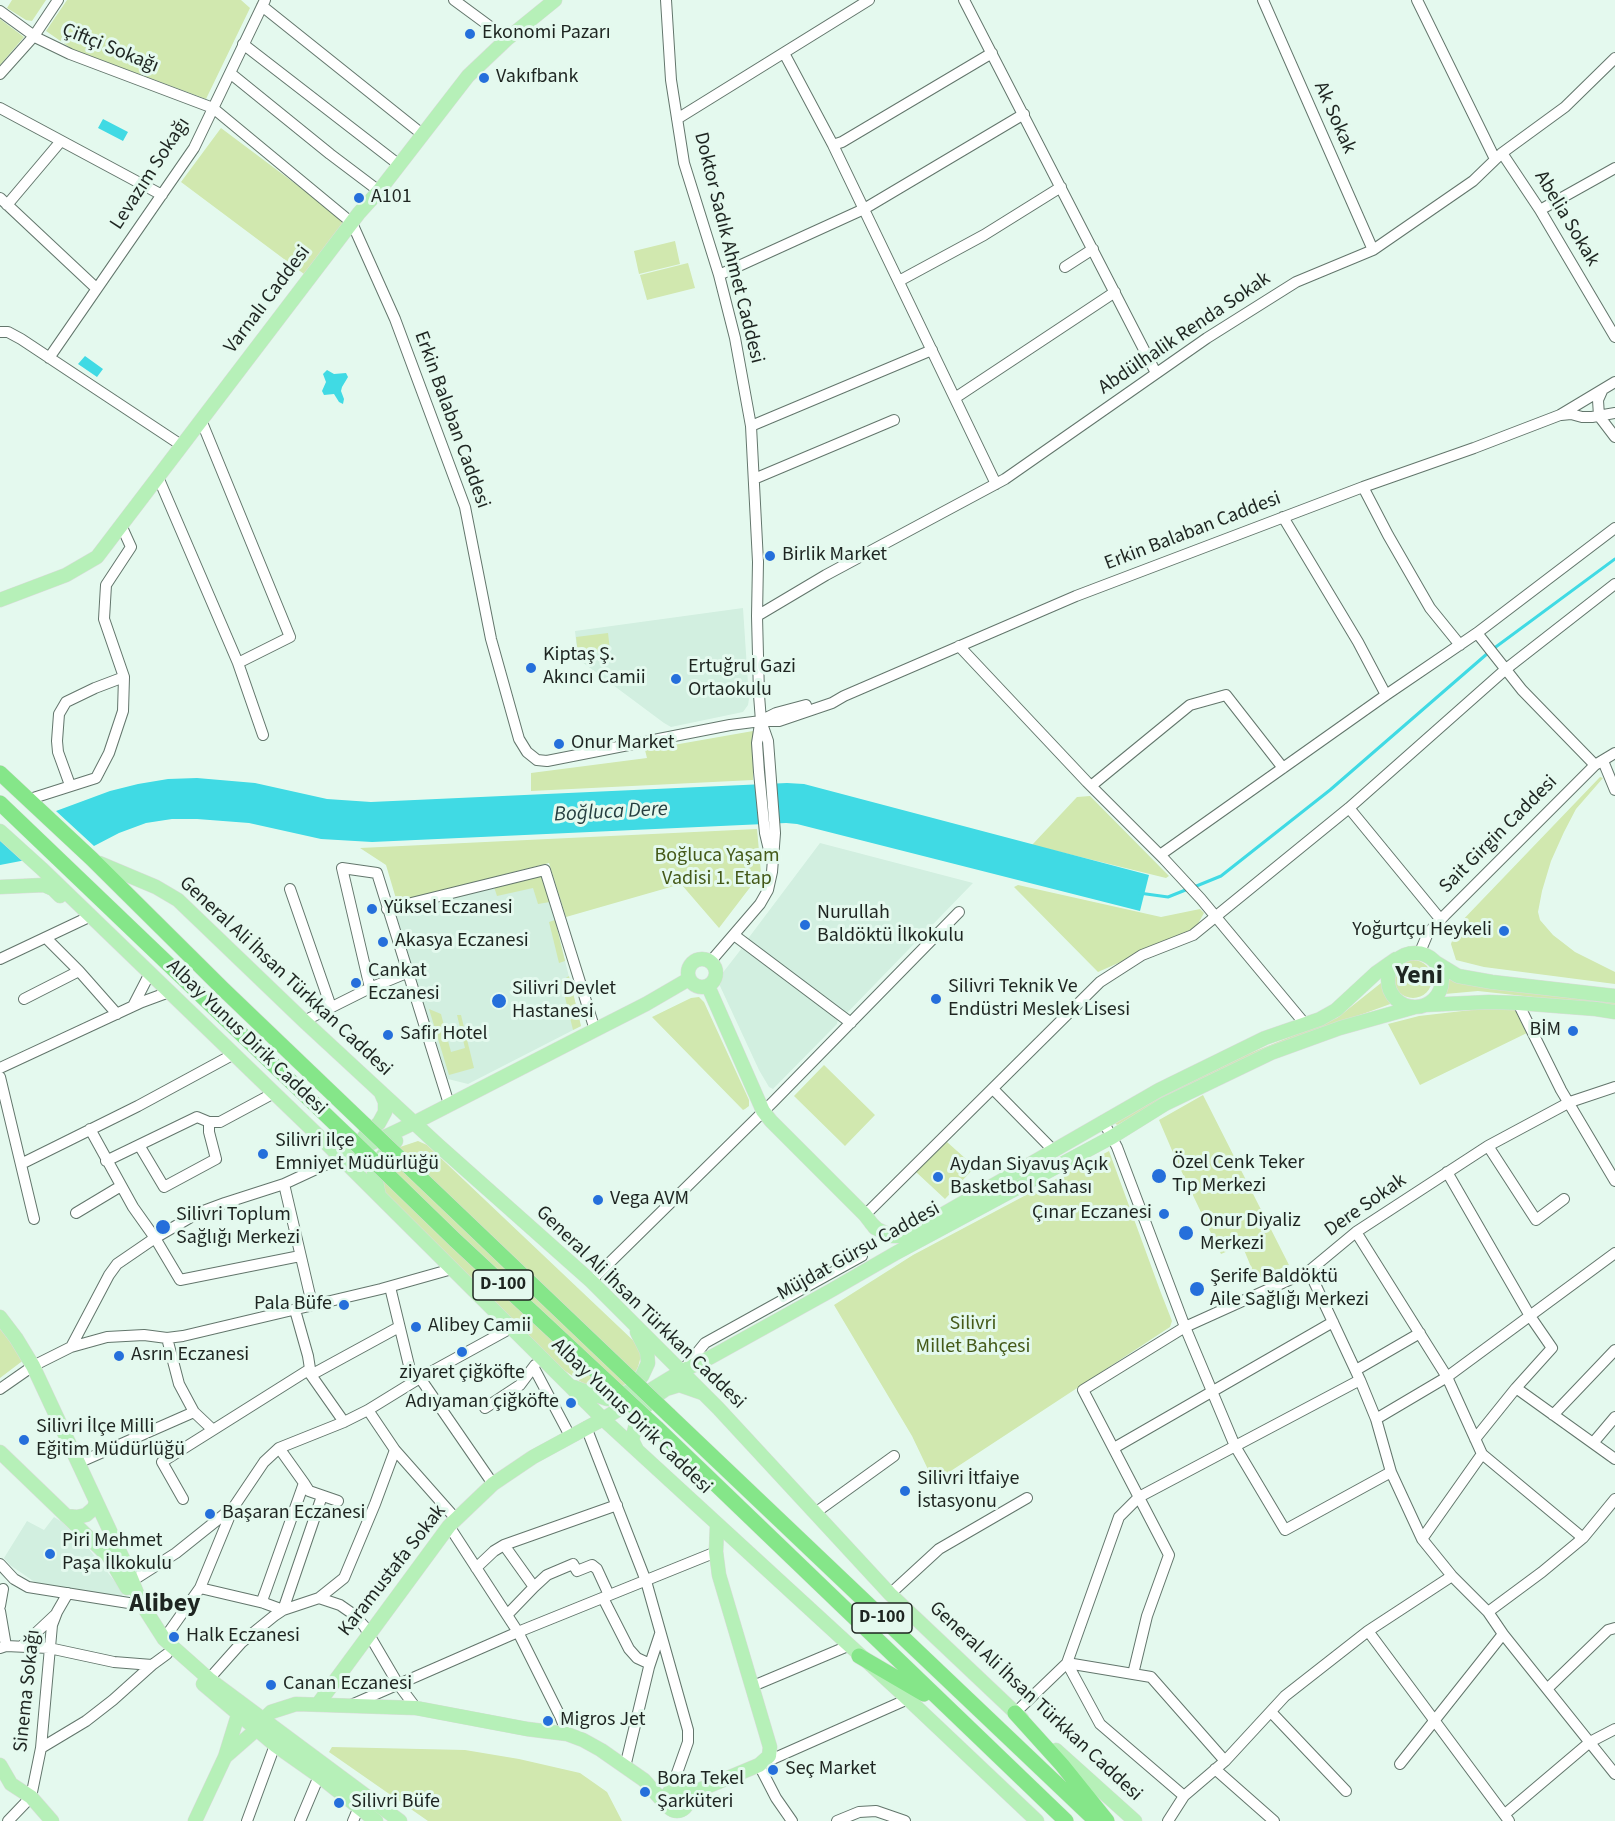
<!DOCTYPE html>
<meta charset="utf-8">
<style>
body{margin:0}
canvas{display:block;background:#e4f9ee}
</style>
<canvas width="1615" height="1821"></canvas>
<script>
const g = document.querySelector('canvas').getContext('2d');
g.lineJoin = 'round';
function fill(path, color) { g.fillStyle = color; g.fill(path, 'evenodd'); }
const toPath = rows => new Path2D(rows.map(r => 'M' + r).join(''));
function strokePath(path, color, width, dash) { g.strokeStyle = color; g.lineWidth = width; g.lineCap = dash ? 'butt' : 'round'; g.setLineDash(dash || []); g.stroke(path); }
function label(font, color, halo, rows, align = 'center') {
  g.font = font + ' "Source Sans 3",sans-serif'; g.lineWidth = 6; g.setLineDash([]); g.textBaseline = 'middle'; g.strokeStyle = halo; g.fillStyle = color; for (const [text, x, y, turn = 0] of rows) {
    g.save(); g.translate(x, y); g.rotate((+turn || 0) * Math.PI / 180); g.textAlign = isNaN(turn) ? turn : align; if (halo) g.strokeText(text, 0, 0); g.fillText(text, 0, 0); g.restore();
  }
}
fill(toPath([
 [743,608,749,699,748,705,743,712,671,727,664,723,578,659,575,631],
 [820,843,973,883,846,1014,747,940],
 [544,875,581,1026,468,1084,448,1079,394,912],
 [742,948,838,1019,837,1024,773,1089,769,1087,759,1070,720,986,721,975],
 [54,1517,62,1522,89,1549,124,1593,119,1599,39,1585,10,1565,4,1558,27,1521,44,1530]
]), '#d2efe0');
fill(toPath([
 [12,0,46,0,32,21,26,20,7,8],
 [67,0,241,0,250,8,206,99,72,49,46,31],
 [0,19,24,37,0,65],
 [221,128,345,221,304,274,181,182],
 [675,241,680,264,639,274,634,251],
 [688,263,695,288,647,300,640,275],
 [608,633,610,650,578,654,576,637],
 [753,731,753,780,531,791,531,773,647,758,645,750],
 [1600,777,1603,778,1576,809,1564,832,1551,861,1542,891,1538,912,1540,920,1553,935,1575,952,1615,972,1615,984,1484,967,1456,960,1451,944,1457,926],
 [1090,796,1169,876,1166,878,1032,845,1077,797],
 [757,829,761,873,719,928,681,884,566,917,549,863,397,902,386,865,360,848],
 [543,875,550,902,538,904,533,888,497,896,494,887],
 [1018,885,1161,917,1200,909,1204,913,1195,929,1098,972,1014,887],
 [555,920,565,961,559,963,549,922],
 '1394 979a19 19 0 1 1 38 0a19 19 0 1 1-38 0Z',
 [569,976,581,1026,573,1030,561,981],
 [1448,979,1476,986,1615,1003,1615,1006,1478,991,1445,994],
 [1381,983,1384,992,1393,1003,1338,1023,1168,1097,1117,1125,1115,1123,1138,1108,1248,1054,1337,1018],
 [699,997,704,1002,749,1100,749,1106,745,1109,743,1110,652,1017,691,998],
 [429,1009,441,1014,451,1052,465,1048,457,1015,461,1015,474,1068,449,1075],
 [1480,1009,1518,1009,1529,1032,1420,1085,1388,1024,1419,1016],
 [824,1065,875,1115,845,1146,794,1096],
 [1203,1095,1289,1265,1256,1279,1242,1245,1221,1254,1177,1162,1159,1120],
 [418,1141,427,1145,638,1345,641,1356,638,1367,633,1377,621,1388,609,1393,587,1386,561,1368,385,1194,380,1176,385,1163,397,1148],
 [947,1142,975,1167,945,1199,916,1172],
 [1109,1151,1161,1293,1172,1321,1170,1327,934,1482,912,1436,834,1305,913,1255],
 [0,1324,25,1359,0,1378],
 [332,1747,465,1750,519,1759,580,1773,607,1792,622,1821,428,1821,329,1752]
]), '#d1e8af');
fill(toPath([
 [103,119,128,132,123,141,98,128],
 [85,356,103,369,97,377,78,364],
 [327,370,334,374,346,373,348,377,342,387,341,391,344,399,343,404,339,402,334,394,324,395,322,391,326,382,323,374],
 [197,778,255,783,327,799,371,802,787,783,804,784,1149,875,1140,911,797,824,786,823,372,842,321,839,249,823,197,819,172,819,146,823,119,833,94,846,56,811,110,791,138,784,168,779],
 [0,838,26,860,0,865]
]), '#40dae4');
strokePath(toPath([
 [1493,649,1615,559],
 [1194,887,1221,876,1330,790,1488,653],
 [1139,893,1168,897,1188,889]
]), '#40dae4', 3);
const minor = toPath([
 [454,0,507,39],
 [666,0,671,80,684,163,719,275,735,338,751,426,758,562,757,616,759,695,761,721,768,741,775,833,772,872,768,890,760,904,711,961],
 [964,0,1156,373],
 [1263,0,1373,250],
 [1417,0,1495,159],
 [262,6,422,134],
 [0,11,37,38,70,54,213,108,352,223,395,319,465,507,491,639,519,739,527,752,537,760,547,761,730,725,761,721,779,721,832,703,844,696,1076,596,1363,487,1474,448,1560,415,1615,382],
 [243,44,398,164],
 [784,53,833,145,996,484],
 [230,73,330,154,379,191],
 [0,74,34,36,58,0],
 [0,108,162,195],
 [677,119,869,0],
 [833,145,842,142,992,53],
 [1502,153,1540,210,1615,337],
 [0,198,96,288],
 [7,205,61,141],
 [1540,210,1615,168],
 [1065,267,1093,249],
 [719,275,864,209,1024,114],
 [899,281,984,235,1061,187],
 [0,332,8,332,21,339,181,445],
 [49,358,194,148,265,0],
 [1602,391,1598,400,1599,416,1615,437],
 [955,398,1115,292],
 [1561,415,1571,414,1582,417,1592,417,1615,413],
 [201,420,290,637,238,663],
 [751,426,932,350],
 [158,477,238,663,263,735],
 [754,479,894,420],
 [1363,487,1388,535,1430,608,1460,645],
 [1283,517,1358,642,1386,695],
 [757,616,826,575,1005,479,1207,338,1296,282,1373,250,1473,181,1502,153,1565,107,1615,58],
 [1477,633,1522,690,1595,765],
 [959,646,1087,782,1164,859,1201,899,1305,1024],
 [764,719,776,713,806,705],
 [760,724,757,743,759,772,765,833,770,854],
 [1603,761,1615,790],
 [70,785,58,752,57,741,59,714,66,702,95,688,124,677],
 [1091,786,1190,705,1226,695,1283,768],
 [27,800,96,778,109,753,123,711,124,677,104,619,106,585,131,547,121,525],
 [1349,808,1441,920],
 [1160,855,1386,695,1477,633,1615,528],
 [290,889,331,1007],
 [387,909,545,870,595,1030],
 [734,935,851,1023],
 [46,938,79,971,117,1014],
 [1420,952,1428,933,1445,915,1595,765,1615,753],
 [0,959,91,916],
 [370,988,342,868,377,873,449,1104],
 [24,999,79,971],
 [1518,1003,1561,1090,1615,1181],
 [133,1006,150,973],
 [304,1021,370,988,409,972],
 [0,1068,142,1002,169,992],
 [0,1077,34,1219],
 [993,1089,1054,1151],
 [1103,1121,1117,1147,1185,1327,1235,1446,1285,1530,1391,1472],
 [90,1129,133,1207,155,1238,180,1280,300,1256],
 [139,1145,164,1187,216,1159,209,1132,209,1122],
 [1488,1146,1536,1220,1564,1199],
 [106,1161,197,1117,209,1122,220,1122,274,1093],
 [21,1164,138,1106,234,1054],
 [1447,1172,1530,1316,1552,1348,1516,1388,1475,1439],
 [284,1184,312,1304],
 [76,1213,121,1186],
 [865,1215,1100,982,1142,955,1193,935,1349,808,1506,669,1615,584],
 [1356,1232,1447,1377,1482,1454,1583,1538,1615,1499],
 [1309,1271,1360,1380,1376,1419,1391,1472,1422,1539,1452,1576,1488,1612,1503,1634,1615,1774],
 [591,1281,773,1102,959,912],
 [390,1287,413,1382],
 [295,1310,308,1356,311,1375,344,1422],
 [167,1338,179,1384,194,1412],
 [71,1347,109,1275,117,1264,155,1238,198,1213,225,1203,284,1184,340,1158],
 [534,1368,570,1436],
 [684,1369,705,1343,862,1256],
 [1356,1370,1420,1333],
 [311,1375,399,1327],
 [420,1378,493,1484],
 [1516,1388,1615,1459],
 [0,1389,33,1366,71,1347,107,1337,144,1335,167,1338,183,1336,381,1289,452,1269],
 [485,1408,520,1385,535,1365],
 [368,1410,395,1450,456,1519],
 [1553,1415,1615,1350],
 [1376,1419,1447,1377,1615,1253],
 [586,1427,646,1581,688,1730,688,1742,671,1790],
 [1593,1443,1615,1417],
 [1114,1448,1333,1322],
 [78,1463,194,1412,213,1430,310,1369],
 [304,1483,309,1491,338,1501],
 [183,1499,162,1462,213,1430],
 [815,1513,894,1456],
 [449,1526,518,1632,560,1716,567,1734],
 [1422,1539,1482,1454],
 [504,1545,534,1587],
 [0,1564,14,1579,28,1587,135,1604,141,1603],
 [476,1568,494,1551,504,1545,617,1505],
 [132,1581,176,1553,231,1509],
 [200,1588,264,1603,283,1610,322,1496],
 [890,1594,939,1549,1027,1498],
 [319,1598,340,1605,353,1614,364,1626,398,1684,416,1708],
 [603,1598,629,1649,637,1658,650,1664],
 [264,1603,263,1598,266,1590,304,1483,279,1448],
 [0,1606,3,1589],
 [0,1611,6,1646],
 [1488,1612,1542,1572,1583,1538],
 [507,1615,534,1587,547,1575,573,1564,577,1571,592,1565,597,1569,609,1595],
 [1368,1631,1509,1821],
 [164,1639,200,1588,233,1508,264,1462,279,1448,344,1422,368,1410,420,1378,511,1328],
 [22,1646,55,1615],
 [0,1648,6,1646,49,1648,114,1662,152,1665],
 [1067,1663,1151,1677,1225,1761],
 [1067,1663,1100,1724,1184,1796],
 [1133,1674,1147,1616,1169,1555,1083,1390,1185,1327,1309,1271,1356,1232,1488,1146,1570,1102,1615,1087],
 [209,1679,242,1642,274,1616,283,1610,319,1598,344,1578,375,1504,395,1450],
 [753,1686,848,1646],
 [1548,1688,1608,1630,1615,1628],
 [351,1705,518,1632,716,1552],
 [1271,1712,1346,1791],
 [1015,1713,1067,1663,1119,1517,1139,1497,1360,1380],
 [41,1748,86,1721,113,1700,152,1665,167,1654],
 [1400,1764,1503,1634],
 [625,1767,649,1667,660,1634],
 [1215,1769,1274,1821],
 [1505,1814,1590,1742,1615,1729],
 [8,1821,31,1797,41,1748,52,1625,57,1612,68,1593],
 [247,1821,275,1745],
 [300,1821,319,1776],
 [353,1821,359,1807],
 [792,1821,776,1798,759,1765,908,1699],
 [837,1821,859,1812,876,1811,905,1821],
 [1168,1821,1184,1796,1225,1761,1285,1696,1368,1631,1452,1576]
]);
const major = toPath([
 [0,600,66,575,97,557,359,213,379,191,468,76,507,39,555,0],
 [0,831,42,869,326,1143,603,1419,908,1699,1037,1821],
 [99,863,156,887,178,900,304,1021,438,1145,591,1281,718,1408,890,1594,1022,1719],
 [0,887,44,885,53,889,60,896],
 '1388 980a27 27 0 1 1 54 0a27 27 0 1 1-54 0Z',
 '688 973a14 14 0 1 1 28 0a14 14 0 1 1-28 0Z',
 [1435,962,1458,976,1492,982,1615,996],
 [708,986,763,1111,771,1121,865,1215,875,1228],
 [1425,1005,1489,1002,1518,1003,1596,1009,1615,1012],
 [364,1137,379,1123,385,1112,385,1102,381,1093],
 [340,1158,414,1123,595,1030,646,1004,689,979],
 [379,1195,374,1172,380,1159,396,1141],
 [871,1223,877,1229,892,1236,905,1236,1159,1090,1265,1038,1320,1019,1336,1010,1376,973,1396,959],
 [0,1317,16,1338,33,1366,124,1561,141,1603,164,1639,209,1679,400,1821],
 [574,1387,607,1399,614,1398,632,1390,642,1376,648,1363,647,1352,637,1332],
 [637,1450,632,1440,637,1420,644,1408,656,1396,666,1389,679,1385,702,1393],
 [0,1452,109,1557,127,1588],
 [66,1516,77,1517,86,1515,94,1508,96,1502],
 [203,1684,275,1745,319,1776,376,1821],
 [318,1704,449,1526,493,1484,533,1457,603,1419,682,1371,711,1357,830,1291,896,1253,1112,1137,1165,1104,1271,1053,1340,1028,1415,1007],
 [1056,1750,1135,1821],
 [225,1757,257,1729,264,1719,271,1712,296,1704,416,1708,527,1729,567,1734,583,1740,601,1750,644,1780,667,1806],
 [0,1765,11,1784,31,1797,52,1821],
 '666 1800a11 11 0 1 1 22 0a11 11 0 1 1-22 0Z',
 [687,1795,759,1765,769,1756,770,1747,719,1575,716,1552,717,1526],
 [195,1821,225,1757,238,1715]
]);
const highway = toPath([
 [0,773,92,859,222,988,365,1125],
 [0,803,351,1139],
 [669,1415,1096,1821],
 [657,1428,1066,1821],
 [859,1656,924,1694],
 [1015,1713,1062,1765,1107,1821]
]);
strokePath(minor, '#63766c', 12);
strokePath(major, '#dbdcdb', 15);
strokePath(highway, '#dbdcdb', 16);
strokePath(minor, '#fff', 10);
strokePath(major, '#b6f0b8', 14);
strokePath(highway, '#85e689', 15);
const highwayBridge = toPath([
 [365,1125,669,1415],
 [351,1139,455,1240,657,1428]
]);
strokePath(highwayBridge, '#dbdcdb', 16, []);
strokePath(highwayBridge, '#85e689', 15);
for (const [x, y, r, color] of [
 [470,34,6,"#256fdb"],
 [484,78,6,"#256fdb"],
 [359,198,6,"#256fdb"],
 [770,556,6,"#256fdb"],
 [531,668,6,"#256fdb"],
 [676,679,6,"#256fdb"],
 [559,744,6,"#256fdb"],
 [372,909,6,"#256fdb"],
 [805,925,6,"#256fdb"],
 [1504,931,6,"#256fdb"],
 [383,942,6,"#256fdb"],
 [356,983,6,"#256fdb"],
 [936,999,6,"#256fdb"],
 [499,1001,8,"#256fdb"],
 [1573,1031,6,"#256fdb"],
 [388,1035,6,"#256fdb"],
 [263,1154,6,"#256fdb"],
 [1159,1176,8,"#256fdb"],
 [938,1177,6,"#256fdb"],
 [598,1200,6,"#256fdb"],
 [1164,1214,6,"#256fdb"],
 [163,1227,8,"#256fdb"],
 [1186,1233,8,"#256fdb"],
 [1197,1289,8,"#256fdb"],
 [344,1305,6,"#256fdb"],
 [416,1327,6,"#256fdb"],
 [462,1352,6,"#256fdb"],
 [119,1356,6,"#256fdb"],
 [571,1403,6,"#256fdb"],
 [24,1440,6,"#256fdb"],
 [905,1491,6,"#256fdb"],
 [210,1514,6,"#256fdb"],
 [50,1554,6,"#256fdb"],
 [174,1637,6,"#256fdb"],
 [271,1685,6,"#256fdb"],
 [548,1721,6,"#256fdb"],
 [773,1770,6,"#256fdb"],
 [645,1792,6,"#256fdb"],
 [339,1803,6,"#256fdb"]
]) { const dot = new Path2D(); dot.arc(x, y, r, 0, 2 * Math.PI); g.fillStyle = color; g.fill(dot); strokePath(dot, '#e4f9ee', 2); }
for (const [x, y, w] of [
 [503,1285,60],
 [882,1618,60]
]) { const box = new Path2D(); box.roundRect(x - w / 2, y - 15, w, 30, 4.5); g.fillStyle = '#e4f9ee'; g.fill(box); strokePath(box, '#1e2521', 1.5); }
label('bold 18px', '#1e2521', null, [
 ["D-100",503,1285],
 ["D-100",882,1618]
]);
label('20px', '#1e2521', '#e4f9ee', [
 ["Ekonomi Pazarı",482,34],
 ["Vakıfbank",496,78],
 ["A101",371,198],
 ["Birlik Market",782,556],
 ["Kiptaş Ş.",543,656],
 ["Akıncı Camii",543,679],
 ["Ertuğrul Gazi",688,668],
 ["Ortaokulu",688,691],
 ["Onur Market",571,744],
 ["Yüksel Eczanesi",384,909],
 ["Nurullah",817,914],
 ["Baldöktü İlkokulu",817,937],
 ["Yoğurtçu Heykeli",1492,931,"right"],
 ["Akasya Eczanesi",395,942],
 ["Cankat",368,972],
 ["Eczanesi",368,995],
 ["Silivri Teknik Ve",948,988],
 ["Endüstri Meslek Lisesi",948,1011],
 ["Silivri Devlet",512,990],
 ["Hastanesi",512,1013],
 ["BİM",1561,1031,"right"],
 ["Safir Hotel",400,1035],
 ["Silivri ilçe",275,1142],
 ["Emniyet Müdürlüğü",275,1165],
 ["Özel Cenk Teker",1172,1164],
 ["Tıp Merkezi",1172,1187],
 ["Aydan Siyavuş Açık",950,1166],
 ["Basketbol Sahası",950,1189],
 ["Vega AVM",610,1200],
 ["Çınar Eczanesi",1152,1214,"right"],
 ["Silivri Toplum",176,1216],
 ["Sağlığı Merkezi",176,1239],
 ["Onur Diyaliz",1200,1222],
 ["Merkezi",1200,1245],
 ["Şerife Baldöktü",1210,1278],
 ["Aile Sağlığı Merkezi",1210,1301],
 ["Pala Büfe",332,1305,"right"],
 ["Alibey Camii",428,1327],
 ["Asrın Eczanesi",131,1356],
 ["ziyaret çiğköfte",462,1374,"center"],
 ["Adıyaman çiğköfte",559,1403,"right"],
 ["Silivri İlçe Milli",36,1428],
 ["Eğitim Müdürlüğü",36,1451],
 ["Silivri İtfaiye",917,1480],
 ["İstasyonu",917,1503],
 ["Başaran Eczanesi",222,1514],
 ["Piri Mehmet",62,1542],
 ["Paşa İlkokulu",62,1565],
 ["Halk Eczanesi",186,1637],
 ["Canan Eczanesi",283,1685],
 ["Migros Jet",560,1721],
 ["Seç Market",785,1770],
 ["Bora Tekel",657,1780],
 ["Şarküteri",657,1803],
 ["Silivri Büfe",351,1803]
], 'left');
label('20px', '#1e2521', '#e4f9ee', [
 ["Çiftçi Sokağı",110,49,22],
 ["Ak Sokak",1334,118,66],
 ["Levazım Sokağı",151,174,-57],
 ["Abelia Sokak",1566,219,59],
 ["Doktor Sadık Ahmet Caddesi",728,248,76],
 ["Varnalı Caddesi",268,300,-53],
 ["Abdülhalik Renda Sokak",1185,334,-34],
 ["Erkin Balaban Caddesi",451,420,70],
 ["Erkin Balaban Caddesi",1193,532,-21],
 ["Sait Girgin Caddesi",1499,835,-45],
 ["General Ali İhsan Türkkan Caddesi",285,977,43],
 ["Albay Yunus Dirik Caddesi",246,1038,44],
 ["Dere Sokak",1366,1206,-35],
 ["Müjdat Gürsu Caddesi",859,1252,-29],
 ["General Ali İhsan Türkkan Caddesi",640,1308,44],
 ["Albay Yunus Dirik Caddesi",631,1417,44],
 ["Karamustafa Sokak",393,1571,-52],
 ["Sinema Sokağı",28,1691,-84],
 ["General Ali İhsan Türkkan Caddesi",1035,1702,43]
]);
label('20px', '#445918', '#e4f9ee', [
 ["Boğluca Yaşam",717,857],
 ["Vadisi 1. Etap",717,880],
 ["Silivri",973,1325],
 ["Millet Bahçesi",973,1348]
]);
label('italic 21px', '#253e40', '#e4f9ee', [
 ["Boğluca Dere",611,813,-3]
]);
label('bold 26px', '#1e2521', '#e4f9ee', [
 ["Yeni",1419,977],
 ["Alibey",165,1605]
]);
</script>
